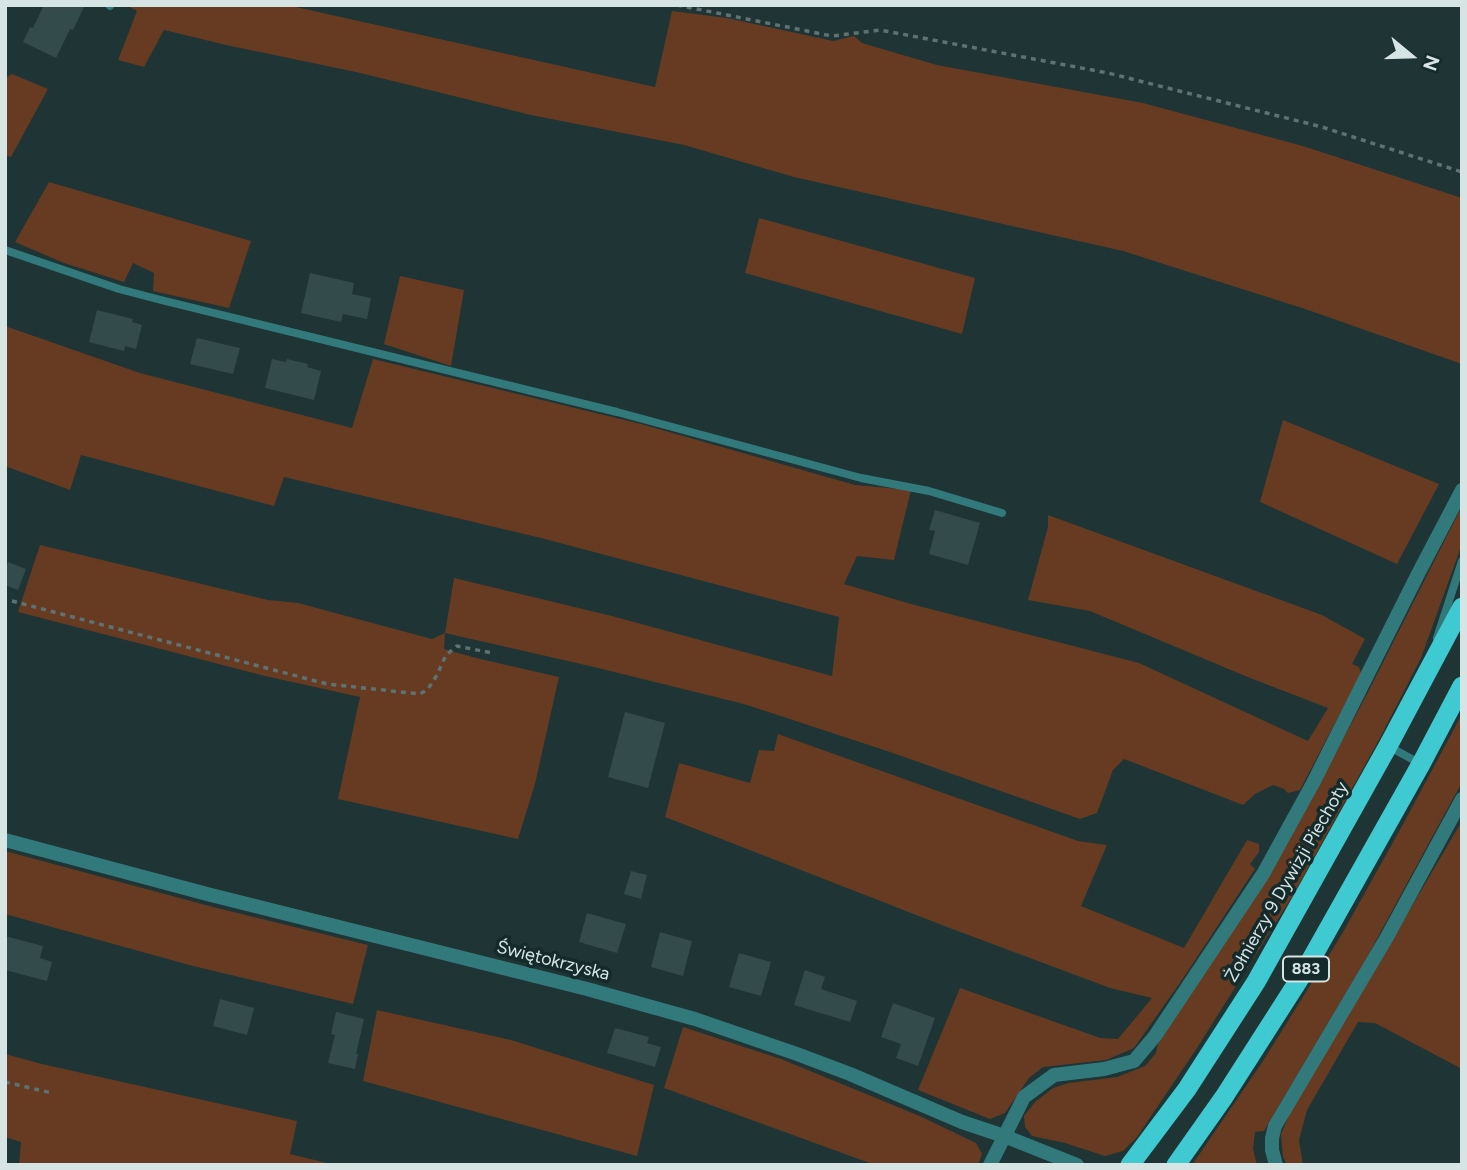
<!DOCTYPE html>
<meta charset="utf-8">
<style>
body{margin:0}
#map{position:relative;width:1467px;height:1170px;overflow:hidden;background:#1e3435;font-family:Figtree,sans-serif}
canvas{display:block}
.frame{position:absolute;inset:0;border:7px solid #d7e4e4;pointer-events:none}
.north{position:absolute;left:1376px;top:21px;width:70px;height:70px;-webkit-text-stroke:5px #142a2b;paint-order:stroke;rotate:109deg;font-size:19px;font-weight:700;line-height:28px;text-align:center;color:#d7e4e4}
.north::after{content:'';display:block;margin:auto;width:24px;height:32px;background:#d7e4e4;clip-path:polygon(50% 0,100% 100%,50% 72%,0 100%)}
</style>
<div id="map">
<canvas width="1467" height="1170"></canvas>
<div class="frame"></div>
<div class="north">N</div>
</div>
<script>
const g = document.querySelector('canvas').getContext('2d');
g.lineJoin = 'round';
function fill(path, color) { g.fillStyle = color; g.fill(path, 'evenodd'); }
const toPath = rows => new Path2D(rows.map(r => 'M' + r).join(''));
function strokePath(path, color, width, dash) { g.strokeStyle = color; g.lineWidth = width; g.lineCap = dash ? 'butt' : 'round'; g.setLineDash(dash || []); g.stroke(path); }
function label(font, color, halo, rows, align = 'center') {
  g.font = font + ' Figtree,sans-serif'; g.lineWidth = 7; g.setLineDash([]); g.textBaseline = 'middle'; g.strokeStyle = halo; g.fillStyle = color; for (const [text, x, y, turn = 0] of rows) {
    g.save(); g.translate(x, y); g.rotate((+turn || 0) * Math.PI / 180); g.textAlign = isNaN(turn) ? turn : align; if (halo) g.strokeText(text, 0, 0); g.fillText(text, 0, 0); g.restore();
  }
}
fill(toPath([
 [126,5,287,5,655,87,672,11,727,18,833,41,854,36,862,43,937,65,1143,103,1303,146,1462,198,1462,364,1305,309,1123,251,794,177,684,145,531,115,356,72,226,45,164,30,144,67,118,60,137,11],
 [12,74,48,89,11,157,5,155,5,78],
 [49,182,251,241,229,308,153,291,154,273,133,263,124,282,64,263,15,242],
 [759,218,975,278,962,334,745,273],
 [400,276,464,290,451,366,384,344],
 [5,326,140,373,352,428,373,359,641,424,855,485,911,490,894,560,857,556,844,584,911,604,1139,663,1308,741,1328,708,1250,678,1090,611,1028,600,1048,527,1048,515,1322,615,1365,639,1352,664,1359,667,1361,673,1300,790,1288,793,1284,789,1273,785,1255,794,1243,805,1124,759,1113,770,1097,813,1080,819,887,751,744,704,594,667,445,633,444,649,476,658,559,677,535,784,518,839,338,799,360,697,265,676,18,612,40,545,268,600,298,603,432,639,445,633,454,578,612,616,832,676,839,617,541,538,284,477,274,506,81,455,70,490,5,466],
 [1283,420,1439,484,1397,564,1260,502],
 [1462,506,1462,544,1421,658,1380,738,1292,897,1197,1048,1137,1137,1123,1151,1105,1156,1065,1143,1032,1136,1025,1127,1024,1116,1035,1102,1053,1088,1069,1083,1117,1077,1145,1066,1156,1053,1158,1044,1246,905,1284,849,1366,696],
 [1462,714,1462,782,1366,959,1264,1131,1255,1132,1253,1149,1257,1165,1192,1165,1263,1061,1342,934,1402,826],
 [778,734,1078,841,1107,845,1081,906,1184,948,1247,840,1259,844,1259,852,1250,864,1255,869,1184,977,1134,1048,1106,1060,1043,1067,1029,1078,1005,1113,990,1119,918,1090,960,988,1100,1038,1118,1039,1152,998,1110,988,947,927,665,817,679,763,750,783,759,750,774,751],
 [1462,821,1462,1069,1375,1023,1358,1022,1307,1110,1299,1140,1303,1165,1287,1165,1283,1157,1281,1134,1290,1113],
 [5,851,213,907,368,945,353,1004,193,966,5,914],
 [377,1010,511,1040,654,1085,637,1156,363,1081],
 [683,1027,781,1059,922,1117,976,1143,982,1154,978,1165,875,1165,664,1088],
 [5,1054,42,1064,297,1121,290,1154,335,1165,19,1165,21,1142,5,1137]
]), '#663b22');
fill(toPath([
 [44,5,85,5,73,30,70,29,56,58,23,42,30,27,33,28],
 [310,273,354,283,352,294,371,298,367,319,343,314,341,322,301,313],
 [97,310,133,319,132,322,142,325,136,349,125,346,124,351,89,342],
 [197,338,240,348,233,374,190,364],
 [272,359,286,362,287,359,308,364,307,367,321,371,314,400,265,388],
 [935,510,980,523,968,565,929,554,935,531,929,530],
 [8,562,26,569,18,590,5,585,5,570],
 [625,712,665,723,648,788,608,777],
 [631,871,647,875,641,899,624,894],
 [587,913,626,924,617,953,579,942],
 [660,932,692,941,683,976,651,967],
 [5,936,43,946,40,958,52,962,47,981,5,970],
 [739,953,771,962,761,996,729,987],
 [805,970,825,977,821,989,857,1001,850,1022,794,1005],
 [220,999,254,1008,247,1035,213,1026],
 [893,1003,935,1018,918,1066,896,1058,901,1044,881,1037],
 [336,1012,364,1019,356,1054,358,1054,355,1069,328,1063,335,1035,331,1034],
 [615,1028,649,1037,647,1043,661,1047,655,1067,607,1053]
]), '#344b4c');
strokePath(toPath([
 [677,5,832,36,880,30,1108,73,1322,127,1462,172],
 [12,601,327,684,420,694,428,689,437,675,446,655,457,646,492,653],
 [5,1082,52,1093]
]), '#5f7272', 3.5, [5, 5]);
strokePath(toPath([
 [109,5,110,6],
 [5,250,119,289,161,300,617,412,861,478,929,491,1002,513],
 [1437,638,1462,561],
 [1388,746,1421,764]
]), '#32797c', 8);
strokePath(toPath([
 [5,840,207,894,587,989,695,1019,797,1054,850,1074,962,1122,1004,1136,1077,1165],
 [990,1165,1024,1097,1054,1075,1104,1069,1134,1061,1155,1036,1263,874,1313,783,1418,574,1462,490],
 [1276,1165,1272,1150,1272,1138,1275,1126,1387,937,1462,799]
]), '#32797c', 14);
strokePath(toPath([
 [1130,1165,1187,1089,1256,982,1388,746,1462,607],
 [1176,1165,1224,1097,1304,972,1421,764,1462,686]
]), '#3ecad0', 19);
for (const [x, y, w] of [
 [1306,969,46]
]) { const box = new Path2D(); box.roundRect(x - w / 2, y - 12.5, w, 25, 5); g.fillStyle = '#142a2b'; g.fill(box); strokePath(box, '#d7e4e4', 2); }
label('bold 16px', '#d7e4e4', null, [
 ["883",1306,969]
]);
label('18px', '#d7e4e4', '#142a2b', [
 ["Żołnierzy 9 Dywizji Piechoty",1287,882,-60],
 ["Świętokrzyska",553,961,14]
]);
</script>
